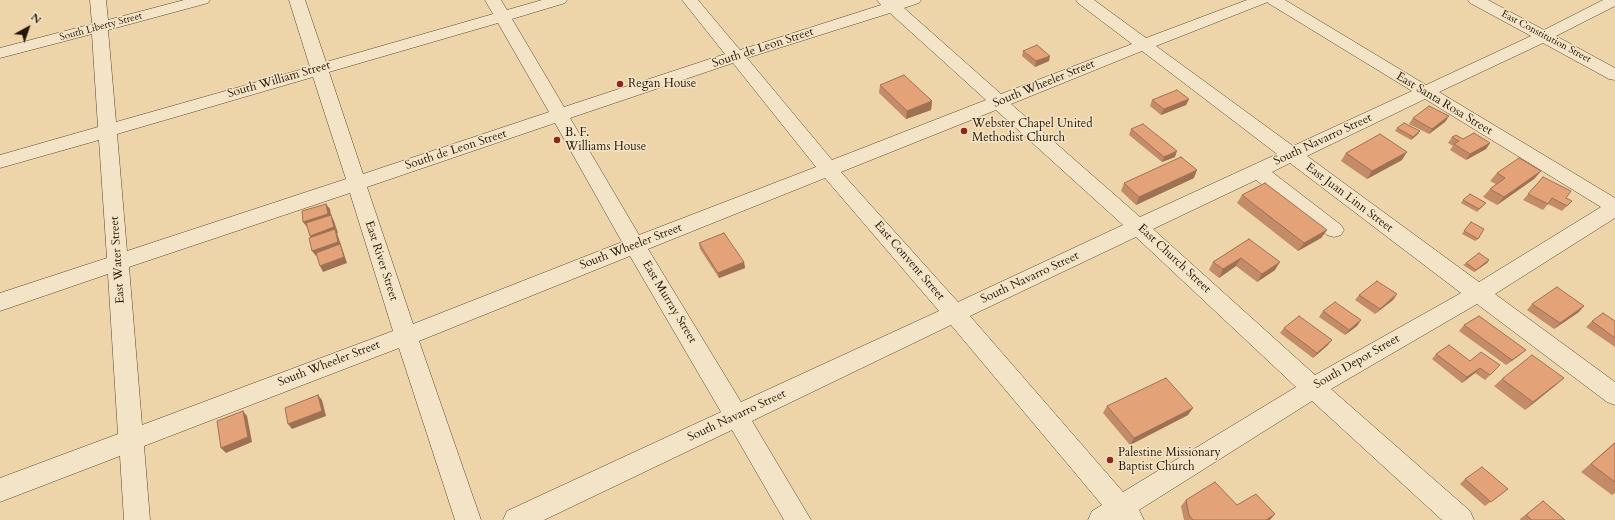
<!DOCTYPE html>
<style>
body{margin:0}
#map{position:relative;width:1615px;height:520px;overflow:hidden;background:#eed5a9;font-family:Cardo,serif}
canvas{display:block}
.north{position:absolute;left:8px;top:8px;width:40px;height:40px;-webkit-text-stroke:3px #f4e4c7;paint-order:stroke;rotate:40deg;font-size:11px;font-weight:700;line-height:16px;text-align:center;color:#241606}
.north::after{content:'';display:block;margin:auto;width:14px;height:18px;background:#241606;clip-path:polygon(50% 0,100% 100%,50% 72%,0 100%)}
</style>
<div id="map">
<canvas width="1615" height="520"></canvas>
<div class="north">N</div>
</div>
<script>
const g = document.querySelector('canvas').getContext('2d');
g.lineJoin = 'round';
const toPath = rows => new Path2D(rows.map(r => 'M' + r).join(''));
function strokePath(path, color, width, dash) { g.strokeStyle = color; g.lineWidth = width; g.lineCap = dash ? 'butt' : 'round'; g.setLineDash(dash || []); g.stroke(path); }
function fill(path, color) { g.fillStyle = color; g.fill(path, 'evenodd'); }
function label(font, color, halo, rows, align = 'center') {
  g.font = font + ' Cardo,serif'; g.lineWidth = 3; g.setLineDash([]); g.textBaseline = 'middle'; g.strokeStyle = halo; g.fillStyle = color; for (const [text, x, y, turn = 0] of rows) {
    g.save(); g.translate(x, y); g.rotate((+turn || 0) * Math.PI / 180); g.textAlign = isNaN(turn) ? turn : align; if (halo) g.strokeText(text, 0, 0); g.fillText(text, 0, 0); g.restore();
  }
}
const minor = toPath([
 [90,0,106,0,108,20,184,0,210,0,208,3,108,30,116,122,310,67,289,0,305,0,326,62,493,14,485,0,501,0,507,10,542,0,567,0,565,3,512,19,564,107,725,54,682,0,698,0,740,50,881,5,877,0,921,0,919,3,904,8,1001,94,1132,44,1078,3,1076,0,1094,0,1146,38,1247,0,1285,0,1426,85,1531,36,1470,3,1468,0,1488,0,1544,30,1603,0,1615,0,1615,6,1556,36,1615,68,1615,80,1609,79,1543,43,1439,92,1615,198,1615,218,1495,294,1615,382,1615,405,1607,402,1477,304,1331,389,1470,511,1474,520,1442,520,1312,401,1139,510,1144,520,1088,520,1092,511,1102,505,951,325,752,421,811,520,784,520,732,430,544,520,503,520,507,511,721,412,630,256,419,341,481,520,455,520,399,348,144,446,150,520,124,520,120,456,0,502,0,478,118,434,108,274,0,311,0,293,107,258,99,140,0,168,0,155,98,127,92,34,0,58,0,48,92,24,90,0],
 [1268,2,1268,3,1412,91,1293,146,1156,46,1268,2],
 [890,13,986,100,832,160,747,58,890,13],
 [498,23,549,112,363,174,329,72,498,23],
 [1142,51,1277,154,1140,217,1011,104,1142,51],
 [733,63,816,167,639,235,570,118,733,63],
 [313,77,346,179,127,251,117,134,313,77],
 [1425,99,1601,207,1479,282,1307,156,1425,99],
 [996,110,1123,225,958,302,841,172,996,110],
 [555,123,622,242,413,324,367,187,555,123],
 [1290,163,1461,293,1315,375,1153,229,1256,180,1327,235,1334,237,1341,235,1344,230,1341,225,1272,172,1290,163],
 [825,178,939,311,741,402,648,249,825,178],
 [350,193,393,331,142,425,129,267,350,193],
 [1136,237,1296,387,1123,492,970,316,1136,237]
]);
strokePath(minor, '#56462f', 1);
fill(minor, '#f4e4c7');
fill(toPath([
 [1023,51,1049,61,1035,67,1022,56],
 [880,85,932,101,931,110,906,119,879,93],
 [1189,99,1186,105,1161,115,1150,106,1152,100],
 [1449,116,1445,122,1429,134,1409,124,1413,118],
 [1397,128,1420,131,1418,134,1411,140,1395,131],
 [1131,129,1175,157,1162,162,1129,135],
 [1452,137,1463,139,1490,143,1486,149,1466,160,1450,150,1453,146,1448,143],
 [1346,153,1402,160,1367,179,1341,161],
 [1541,171,1534,179,1497,205,1483,197,1490,189,1496,184,1490,181,1497,173],
 [1543,177,1566,198,1567,206,1562,211,1548,204,1543,210,1523,200],
 [1194,178,1136,205,1121,191,1124,183],
 [1242,195,1327,230,1321,238,1298,251,1237,203],
 [1463,200,1483,206,1477,212,1461,203],
 [1471,222,1478,239,1475,241,1462,234],
 [1249,239,1275,270,1257,282,1236,266,1219,278,1209,270,1213,262],
 [699,243,744,262,745,268,719,278,700,249],
 [1489,260,1487,263,1474,272,1463,265,1466,263],
 [1397,294,1393,300,1375,314,1355,300,1359,295],
 [1532,304,1579,312,1554,329,1527,310],
 [1323,311,1361,320,1357,326,1345,335,1319,317],
 [1592,321,1615,321,1615,347,1586,327],
 [1464,325,1520,355,1506,365,1459,331],
 [1284,328,1328,345,1313,358,1280,333],
 [1436,354,1470,361,1500,365,1485,380,1475,373,1462,383,1432,359],
 [1564,378,1525,410,1494,386,1502,379],
 [1107,406,1188,415,1130,445,1103,413],
 [1615,442,1615,493,1612,495,1581,472],
 [1465,479,1508,489,1485,506,1460,484],
 [1186,500,1237,505,1270,520,1184,520,1181,506],
 [1543,501,1565,520,1520,520,1520,519]
]), '#c38b67');
fill(toPath([
 [1050,56,1049,61,1035,67,1036,61],
 [1189,99,1186,105,1161,115,1164,109],
 [932,101,931,110,906,119,907,111],
 [1449,116,1445,122,1429,134,1432,129],
 [1420,131,1418,134,1411,140,1413,137],
 [1490,143,1486,149,1466,160,1470,154],
 [1177,151,1175,157,1162,162,1164,157],
 [1407,152,1402,160,1367,179,1372,171],
 [1197,170,1194,178,1136,205,1139,197],
 [1541,171,1534,179,1497,205,1504,197],
 [326,204,330,209,331,215,334,221,338,233,337,233,347,263,323,272,320,266,341,248,316,256,312,251,313,241,310,236,332,220,307,227,303,222],
 [1327,230,1321,238,1298,251,1304,243],
 [1241,258,1236,266,1219,278,1223,269],
 [1489,260,1487,263,1474,272,1476,270],
 [744,262,745,268,719,278,718,273],
 [1280,262,1275,270,1257,282,1262,274],
 [1397,294,1393,300,1375,314,1380,309],
 [1584,306,1579,312,1554,329,1560,323],
 [1361,320,1357,326,1345,335,1349,330],
 [1332,340,1328,345,1313,358,1317,353],
 [1526,350,1520,355,1506,365,1512,360],
 [1480,368,1475,373,1462,383,1467,377],
 [1564,378,1555,386,1525,410,1533,402],
 [318,395,322,400,326,416,292,429,288,424],
 [1193,408,1188,415,1130,445,1134,438],
 [243,411,247,416,252,442,226,453,221,448],
 [1275,514,1270,520,1266,520]
]), '#9f7154');
const building = toPath([
 [1037,45,1050,56,1036,61,1023,51,1037,45],
 [904,75,932,101,907,111,880,85,904,75],
 [1177,90,1189,99,1164,109,1152,100,1177,90],
 [1429,106,1449,116,1432,129,1413,118,1429,106],
 [1404,123,1420,131,1413,137,1397,128,1404,123],
 [1143,124,1177,151,1164,157,1131,129,1143,124],
 [1474,133,1490,143,1470,154,1454,144,1459,141,1452,137,1456,135,1463,139,1474,133],
 [1380,134,1407,152,1372,171,1346,153,1380,134],
 [1181,157,1197,170,1139,197,1124,183,1181,157],
 [1519,158,1541,171,1504,197,1490,189,1505,178,1497,173,1519,158],
 [1543,177,1571,191,1566,198,1572,201,1567,206,1552,198,1548,204,1528,194,1543,177],
 [1265,183,1327,230,1304,243,1242,195,1265,183],
 [1470,194,1486,203,1479,209,1463,200,1470,194],
 [326,204,328,214,303,222,302,211,326,204],
 [331,215,334,227,310,236,306,223,331,215],
 [1471,222,1484,229,1478,239,1464,231,1471,222],
 [335,229,338,242,312,251,309,238,335,229],
 [724,233,744,262,718,273,699,243,724,233],
 [1249,239,1280,262,1262,274,1241,258,1223,269,1213,262,1249,239],
 [340,244,344,257,320,266,316,253,340,244],
 [1479,253,1489,260,1476,270,1466,263,1479,253],
 [1377,281,1397,294,1380,309,1359,295,1377,281],
 [1557,287,1584,306,1560,323,1532,304,1557,287],
 [1335,302,1361,320,1349,330,1323,311,1335,302],
 [1603,313,1615,321,1615,338,1592,321,1603,313],
 [1299,316,1332,340,1317,353,1284,328,1299,316],
 [1479,316,1526,350,1512,360,1464,325,1479,316],
 [1449,345,1470,361,1481,352,1500,365,1490,375,1480,368,1467,377,1436,354,1449,345],
 [1532,355,1564,378,1533,402,1502,379,1532,355],
 [1166,378,1193,408,1134,438,1107,406,1166,378],
 [318,395,322,411,288,424,285,408,318,395],
 [243,411,248,437,221,448,217,421,243,411],
 [1615,443,1615,482,1591,464,1615,443],
 [1482,467,1508,489,1491,502,1465,479,1482,467],
 [1215,482,1237,505,1256,494,1275,514,1266,520,1193,520,1189,515,1186,500,1215,482],
 [1543,501,1565,520,1532,520,1526,515,1543,501]
]);
fill(building, '#e3a278');
strokePath(building, '#9f7154', 1);
for (const [x, y, r, color] of [
 [620,84,4,"#8f2418"],
 [964,131,4,"#8f2418"],
 [557,140,4,"#8f2418"],
 [1110,460,4,"#8f2418"]
]) { const dot = new Path2D(); dot.arc(x, y, r, 0, 2 * Math.PI); g.fillStyle = color; g.fill(dot); strokePath(dot, '#f4e4c7', 1.5); }
label('10px', '#241606', '#f4e4c7', [
 ["South Liberty Street",101,27,-15],
 ["East Constitution Street",1546,37,28]
]);
label('12px', '#241606', '#f4e4c7', [
 ["South de Leon Street",763,48,-18],
 ["South William Street",279,80,-16],
 ["South Wheeler Street",1044,84,-22],
 ["East Santa Rosa Street",1444,104,31],
 ["South Navarro Street",1323,140,-25],
 ["South de Leon Street",456,150,-18],
 ["East Juan Linn Street",1349,198,37],
 ["South Wheeler Street",631,247,-21],
 ["East Church Street",1174,259,43],
 ["East Water Street",118,260,-94],
 ["East River Street",381,261,72],
 ["East Convent Street",909,261,49],
 ["South Navarro Street",1030,278,-25],
 ["East Murray Street",669,302,59],
 ["South Depot Street",1357,362,-30],
 ["South Wheeler Street",329,364,-21],
 ["South Navarro Street",737,416,-25]
]);
label('12px', '#241606', '#f4e4c7', [
 ["Regan House",628,84],
 ["Webster Chapel United",972,124],
 ["Methodist Church",972,138],
 ["B. F.",565,133],
 ["Williams House",565,147],
 ["Palestine Missionary",1118,453],
 ["Baptist Church",1118,467]
], 'left');
</script>
